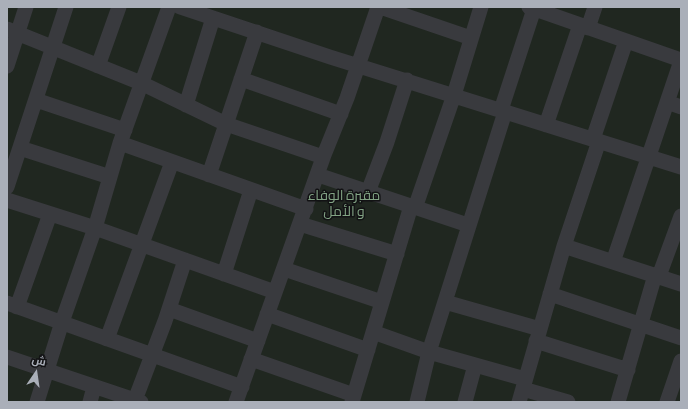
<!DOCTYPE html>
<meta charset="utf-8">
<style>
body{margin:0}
#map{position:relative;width:688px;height:409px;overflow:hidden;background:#171719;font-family:"Alegreya Sans",Cairo,sans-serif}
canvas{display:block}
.frame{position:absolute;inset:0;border:8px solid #aaafb9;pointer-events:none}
.north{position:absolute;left:16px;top:353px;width:40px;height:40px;-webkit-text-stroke:3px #121214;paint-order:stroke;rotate:13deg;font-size:11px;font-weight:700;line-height:16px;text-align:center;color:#aaafb9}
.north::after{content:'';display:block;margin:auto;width:14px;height:18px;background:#aaafb9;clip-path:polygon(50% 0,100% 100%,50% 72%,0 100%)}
</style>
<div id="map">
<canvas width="688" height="409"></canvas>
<div class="frame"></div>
<div class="north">ش</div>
</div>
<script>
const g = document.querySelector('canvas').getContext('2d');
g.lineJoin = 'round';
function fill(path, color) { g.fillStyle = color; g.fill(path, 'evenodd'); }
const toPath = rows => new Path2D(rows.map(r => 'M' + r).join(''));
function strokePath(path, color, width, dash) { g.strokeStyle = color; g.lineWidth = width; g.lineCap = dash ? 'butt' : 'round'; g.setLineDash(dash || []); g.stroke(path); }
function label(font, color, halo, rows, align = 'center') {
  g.font = font + ' "Alegreya Sans",Cairo,sans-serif'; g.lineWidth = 3; g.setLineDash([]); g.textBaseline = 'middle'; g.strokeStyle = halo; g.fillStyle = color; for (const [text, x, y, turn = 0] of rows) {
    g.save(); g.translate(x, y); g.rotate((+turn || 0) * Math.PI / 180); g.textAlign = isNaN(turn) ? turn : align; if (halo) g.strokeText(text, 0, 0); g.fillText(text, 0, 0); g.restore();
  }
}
fill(toPath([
 [7,7,681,7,681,402,7,402]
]), '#202720');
strokePath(toPath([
 [180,7,330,57,681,167],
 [380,7,471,38],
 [529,7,681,60],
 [588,28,595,7],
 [7,29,141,83,226,124,323,157],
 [7,66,26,7],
 [98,66,119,7],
 [241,79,341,114],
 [36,100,125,130],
 [667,102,681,107],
 [186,105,213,18],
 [501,110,534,9],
 [505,112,429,352,525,379],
 [546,125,580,25],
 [593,139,626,41],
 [120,143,169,7],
 [20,148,110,177],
 [209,175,257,32],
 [318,175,468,225],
 [7,187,66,7],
 [368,192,387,142,407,80],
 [7,200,95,228,275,292],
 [415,208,454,95,481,7],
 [300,224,397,254],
 [564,246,681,284],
 [613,262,681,61],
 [284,269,382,302],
 [224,274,251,190],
 [659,276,681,216],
 [550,294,681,338],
 [445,302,540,329],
 [7,303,242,387],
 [17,307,50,214],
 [169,309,258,341],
 [267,314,368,350],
 [373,332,429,352,417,402],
 [107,339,172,162],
 [536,341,628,370],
 [7,357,141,402],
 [251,359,354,395],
 [523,389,568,402],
 [135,400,165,321,185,260],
 [37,402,62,322,95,228,120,143,306,209],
 [90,402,94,387],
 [236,402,324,155,347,98,378,7],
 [352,402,411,206],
 [465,402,475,365],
 [519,402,564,246,599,141],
 [618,402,655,275],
 [667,402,681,361]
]), '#393a3e', 15);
label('14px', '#82a384', '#121214', [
 ["مقبرة الوفاء",344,196],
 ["و الأمل",344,212]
]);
</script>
